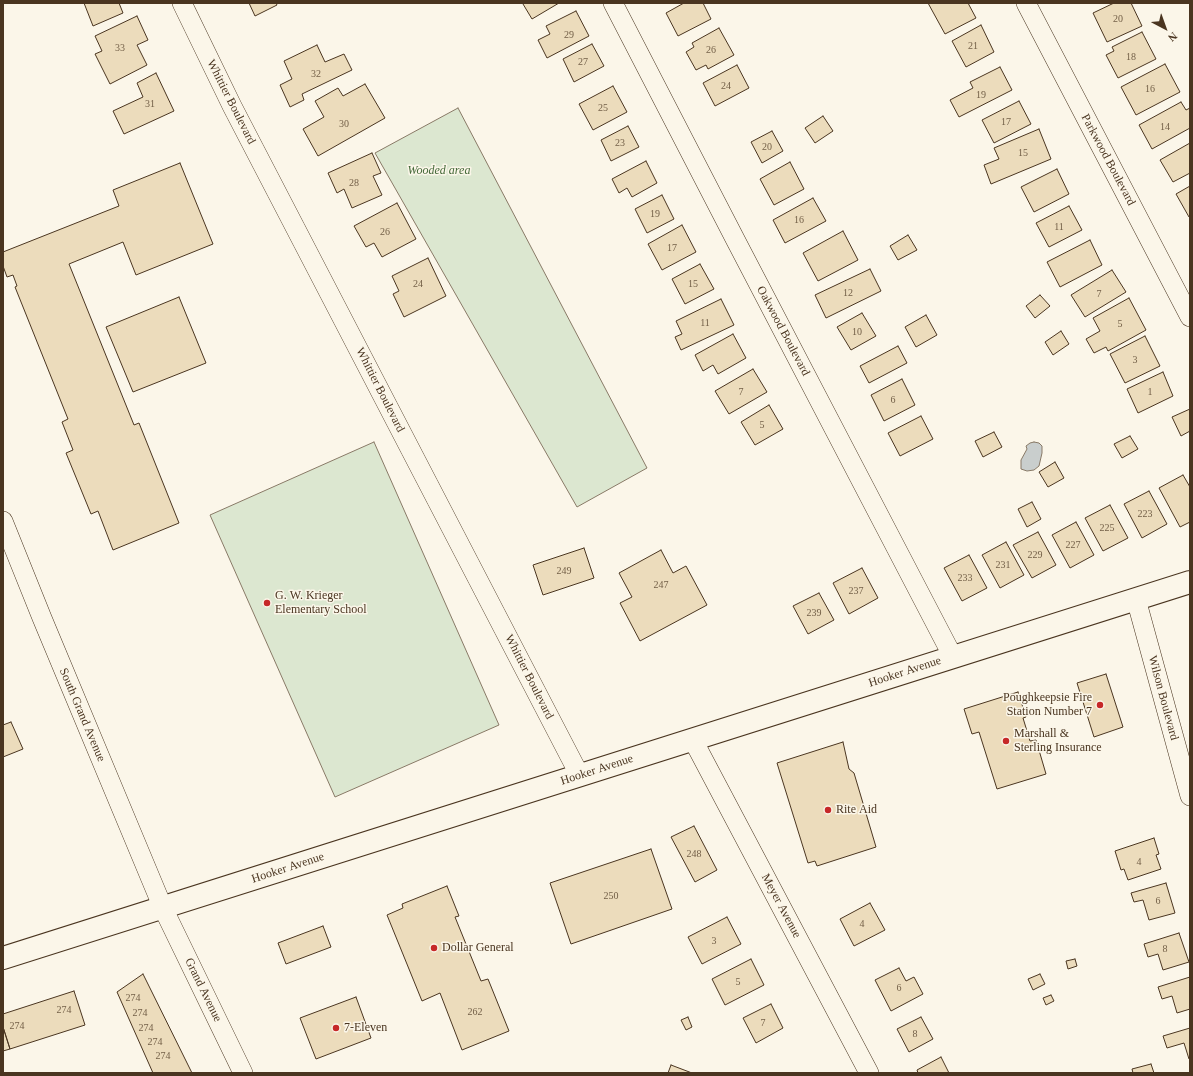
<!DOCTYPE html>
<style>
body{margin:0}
#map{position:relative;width:1193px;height:1076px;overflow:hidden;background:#fbf6e9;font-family:Georgia,serif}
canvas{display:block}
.frame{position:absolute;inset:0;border:4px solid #4a3520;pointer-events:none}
.north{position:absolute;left:1145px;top:8px;width:40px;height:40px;-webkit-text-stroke:3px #fbf6e9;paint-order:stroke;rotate:139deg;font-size:11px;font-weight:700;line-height:16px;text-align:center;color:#4a3520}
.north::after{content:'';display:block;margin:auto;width:14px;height:18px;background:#4a3520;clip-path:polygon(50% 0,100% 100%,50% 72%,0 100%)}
</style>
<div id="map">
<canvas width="1193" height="1076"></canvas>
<div class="frame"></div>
<div class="north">N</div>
</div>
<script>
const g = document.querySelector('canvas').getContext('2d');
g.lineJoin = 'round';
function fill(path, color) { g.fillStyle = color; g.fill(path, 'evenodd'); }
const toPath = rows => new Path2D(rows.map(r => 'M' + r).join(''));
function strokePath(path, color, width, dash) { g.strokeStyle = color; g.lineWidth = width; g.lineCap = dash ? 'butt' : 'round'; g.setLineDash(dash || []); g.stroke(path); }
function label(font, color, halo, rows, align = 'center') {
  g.font = font + ' Georgia,serif'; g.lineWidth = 3; g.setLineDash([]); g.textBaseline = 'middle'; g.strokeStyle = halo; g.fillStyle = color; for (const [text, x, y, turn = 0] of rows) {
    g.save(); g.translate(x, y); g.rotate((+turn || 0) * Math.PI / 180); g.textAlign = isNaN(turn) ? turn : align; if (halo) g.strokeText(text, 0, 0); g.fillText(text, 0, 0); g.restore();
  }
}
const green = toPath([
 [458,108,647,468,577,507,375,153,458,108],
 [374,442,499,725,335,797,210,515,374,442]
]);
fill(green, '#dce7d0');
strokePath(green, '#887966', 1);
const water = toPath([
 [1034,442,1039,443,1042,446,1042,453,1039,466,1034,470,1027,471,1021,469,1021,460,1027,449,1026,446,1030,443,1034,442]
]);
fill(water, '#c9cecd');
strokePath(water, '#887966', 1);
const building = toPath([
 [84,3,119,3,123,13,93,26,84,3],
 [249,3,276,3,277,5,255,16,249,3],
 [524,3,559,3,532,19,523,4,524,3],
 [684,3,703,3,711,19,678,36,666,13,684,3],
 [928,3,968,3,976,18,945,34,928,3],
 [1114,3,1131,3,1142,26,1107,42,1093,13,1114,3],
 [576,11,589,36,547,58,538,40,550,34,546,26,576,11],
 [137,16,148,40,137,45,147,65,110,84,95,54,102,51,95,36,137,16],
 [981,25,994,52,966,67,952,41,981,25],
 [719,28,734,55,708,69,706,65,696,70,686,52,694,47,692,43,719,28],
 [1142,32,1156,59,1118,78,1106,55,1114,51,1112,47,1142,32],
 [592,44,604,66,574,82,563,59,592,44],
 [317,45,325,62,344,54,352,70,302,94,304,100,290,107,280,85,292,79,284,61,317,45],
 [1165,64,1180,92,1136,115,1121,87,1165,64],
 [737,65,749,88,715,106,703,83,737,65],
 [1000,67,1012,90,959,117,950,100,973,88,970,82,1000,67],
 [156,73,174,111,124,134,113,111,143,97,137,83,156,73],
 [365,84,385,118,318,156,303,129,324,117,315,101,338,88,343,96,365,84],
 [613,86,627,112,593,130,579,104,613,86],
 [1019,101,1031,124,994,143,982,120,1019,101],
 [1181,102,1186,110,1190,108,1190,128,1152,149,1139,125,1181,102],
 [823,116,833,131,815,143,805,128,823,116],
 [628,126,639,147,611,161,601,140,628,126],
 [1039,129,1051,159,991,184,984,165,999,159,994,148,1039,129],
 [772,131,783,151,762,163,751,142,772,131],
 [1190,143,1190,173,1173,182,1160,160,1190,143],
 [372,153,381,173,373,176,382,195,352,208,344,189,337,193,328,173,372,153],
 [646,161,657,183,632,197,627,188,619,193,612,179,646,161],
 [790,162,804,189,774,205,760,179,790,162],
 [180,163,213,244,136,275,123,242,69,264,134,425,139,423,179,523,113,550,98,511,91,514,66,453,73,450,62,422,68,419,15,287,17,286,13,275,7,277,3,266,3,252,119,206,113,190,180,163],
 [1057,169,1069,194,1034,212,1021,187,1057,169],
 [1190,186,1190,216,1189,217,1176,194,1190,186],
 [662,195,674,219,647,233,635,209,662,195],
 [813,198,826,221,785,243,773,220,813,198],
 [397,203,416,239,382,257,374,243,366,247,354,226,397,203],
 [1069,206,1082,230,1049,247,1036,223,1069,206],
 [682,225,696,252,662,270,648,244,682,225],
 [843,231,858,260,818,281,803,253,843,231],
 [908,235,917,250,898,260,890,246,908,235],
 [1090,240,1102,265,1060,287,1047,262,1090,240],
 [428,258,446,296,404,317,393,294,399,291,392,276,428,258],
 [700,264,714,289,685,304,672,279,700,264],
 [870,269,881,291,826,318,815,295,870,269],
 [1112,270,1126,292,1085,317,1071,295,1112,270],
 [1040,295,1050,306,1035,318,1026,306,1040,295],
 [179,297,206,363,133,392,106,327,179,297],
 [1129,298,1146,330,1108,351,1106,347,1094,353,1086,339,1100,331,1093,318,1129,298],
 [721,299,734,325,681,350,675,337,682,334,676,321,721,299],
 [862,313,876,336,851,350,837,327,862,313],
 [926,315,937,335,916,347,905,327,926,315],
 [1061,331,1069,344,1053,355,1045,342,1061,331],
 [733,334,746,358,718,374,713,365,703,371,695,355,733,334],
 [1145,336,1160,366,1125,383,1110,354,1145,336],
 [898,346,907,363,869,383,860,366,898,346],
 [753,369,767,392,729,414,715,391,753,369],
 [1163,372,1173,396,1138,413,1127,389,1163,372],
 [902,379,915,405,884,421,871,395,902,379],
 [769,405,783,429,755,445,741,422,769,405],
 [1190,409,1190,431,1181,436,1172,417,1190,409],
 [921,416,933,439,900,456,888,433,921,416],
 [994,432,1002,447,983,457,975,441,994,432],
 [1130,436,1138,449,1122,458,1114,444,1130,436],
 [1055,462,1064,478,1048,487,1039,472,1055,462],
 [1183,475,1190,487,1190,522,1180,527,1159,488,1183,475],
 [1149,491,1167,524,1142,538,1124,504,1149,491],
 [1032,502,1041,519,1027,527,1018,509,1032,502],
 [1110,505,1128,538,1103,551,1085,518,1110,505],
 [1076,522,1094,555,1070,568,1052,535,1076,522],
 [1038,532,1056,565,1032,578,1013,545,1038,532],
 [1006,542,1024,575,1000,588,982,555,1006,542],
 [584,548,594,578,543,595,533,565,584,548],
 [661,550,673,573,686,566,707,605,640,641,620,603,632,597,619,573,661,550],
 [969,555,987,588,962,601,944,568,969,555],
 [862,568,878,598,849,614,833,583,862,568],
 [819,593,834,620,808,634,793,606,819,593],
 [1106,674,1123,727,1094,737,1077,683,1106,674],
 [1018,692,1026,717,1023,718,1030,741,1036,740,1046,774,997,789,979,732,972,734,964,709,1018,692],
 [11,722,23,749,3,757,3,725,11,722],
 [843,742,849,769,854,773,876,847,817,866,815,861,808,863,777,763,843,742],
 [694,826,717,870,695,882,671,837,694,826],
 [1154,838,1159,854,1156,855,1161,869,1128,880,1124,869,1121,870,1115,851,1154,838],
 [651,849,672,909,571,944,550,883,651,849],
 [1166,883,1175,913,1149,920,1143,900,1134,902,1131,893,1166,883],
 [447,886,459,916,455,917,481,981,488,979,509,1031,462,1050,440,993,422,1001,387,915,403,908,402,904,447,886],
 [870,903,885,930,854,946,840,919,870,903],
 [727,917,741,944,702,964,688,937,727,917],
 [323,926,331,947,286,964,278,943,323,926],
 [1179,933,1189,962,1163,970,1158,954,1148,957,1144,944,1179,933],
 [751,959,764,985,725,1005,712,979,751,959],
 [1075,959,1077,966,1068,969,1066,961,1075,959],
 [899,968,906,981,914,977,923,994,891,1011,875,980,899,968],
 [143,974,192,1073,153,1073,117,992,143,974],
 [1040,974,1045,984,1033,990,1028,979,1040,974],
 [1190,977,1190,1009,1177,1013,1172,996,1162,999,1158,987,1190,977],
 [74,991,85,1025,10,1049,3,1027,3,1014,74,991],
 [1051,995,1054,1001,1046,1005,1043,998,1051,995],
 [356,997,371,1038,316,1059,300,1018,356,997],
 [771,1004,783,1028,756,1043,743,1018,771,1004],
 [688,1017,692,1027,686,1030,681,1020,688,1017],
 [921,1017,933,1039,909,1052,897,1029,921,1017],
 [3,1027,10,1049,3,1051,3,1027],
 [1190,1028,1190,1059,1189,1059,1184,1043,1167,1048,1163,1036,1190,1028],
 [941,1057,949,1073,918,1073,917,1070,941,1057],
 [1151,1064,1154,1073,1133,1073,1132,1069,1151,1064],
 [671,1065,692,1073,668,1073,671,1065]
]);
fill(building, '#ecdcbc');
strokePath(building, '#4a3520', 1);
const street = toPath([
 [182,3,232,106,580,776],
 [613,3,735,239,953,657],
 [1026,3,1190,317],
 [3,521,42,618,163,908,243,1073],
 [1136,599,1190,796],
 [693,740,869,1073]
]);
const secondary = toPath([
 [3,958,1190,582]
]);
strokePath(street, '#4a3520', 20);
strokePath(secondary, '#4a3520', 24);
strokePath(street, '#fbf6e9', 19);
strokePath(secondary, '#fbf6e9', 22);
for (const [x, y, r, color] of [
 [267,603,4,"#c62828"],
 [1100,705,4,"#c62828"],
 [1006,741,4,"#c62828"],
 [828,810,4,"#c62828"],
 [434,948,4,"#c62828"],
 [336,1028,4,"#c62828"]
]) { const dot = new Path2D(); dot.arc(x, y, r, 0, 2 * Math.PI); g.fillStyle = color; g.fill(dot); strokePath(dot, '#fbf6e9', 1.5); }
label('10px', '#725f47', null, [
 ["20",1118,19],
 ["29",569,35],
 ["21",973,46],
 ["33",120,48],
 ["26",711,50],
 ["18",1131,57],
 ["27",583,62],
 ["32",316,74],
 ["24",726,86],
 ["16",1150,89],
 ["19",981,95],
 ["31",150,104],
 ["25",603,108],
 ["17",1006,122],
 ["30",344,124],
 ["14",1165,127],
 ["23",620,143],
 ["20",767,147],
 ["15",1023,153],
 ["28",354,183],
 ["19",655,214],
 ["16",799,220],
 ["11",1059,227],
 ["26",385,232],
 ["17",672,248],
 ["24",418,284],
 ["15",693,284],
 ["12",848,293],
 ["7",1099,294],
 ["11",705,323],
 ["5",1120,324],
 ["10",857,332],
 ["3",1135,360],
 ["7",741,392],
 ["1",1150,392],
 ["6",893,400],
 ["5",762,425],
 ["223",1145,514],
 ["225",1107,528],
 ["227",1073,545],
 ["229",1035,555],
 ["231",1003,565],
 ["249",564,571],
 ["233",965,578],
 ["247",661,585],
 ["237",856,591],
 ["239",814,613],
 ["248",694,854],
 ["4",1139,862],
 ["250",611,896],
 ["6",1158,901],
 ["4",862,924],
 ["3",714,941],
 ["8",1165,949],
 ["5",738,982],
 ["6",899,988],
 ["274",133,998],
 ["274",64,1010],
 ["262",475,1012],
 ["274",140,1013],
 ["7",763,1023],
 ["274",17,1026],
 ["274",146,1028],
 ["8",915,1034],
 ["274",155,1042],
 ["274",163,1056]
]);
label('12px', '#4a3520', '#fbf6e9', [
 ["Whittier Boulevard",231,102,63],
 ["Parkwood Boulevard",1108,160,62],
 ["Oakwood Boulevard",783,331,62],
 ["Whittier Boulevard",380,390,63],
 ["Hooker Avenue",905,672,-18],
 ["Whittier Boulevard",529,677,63],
 ["Wilson Boulevard",1163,698,75],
 ["South Grand Avenue",82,715,67],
 ["Hooker Avenue",597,770,-18],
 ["Hooker Avenue",288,868,-18],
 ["Meyer Avenue",781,906,62],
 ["Grand Avenue",203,990,64]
]);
label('italic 12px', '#436837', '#fbf6e9', [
 ["Wooded area",439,171]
]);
label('12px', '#4a3520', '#fbf6e9', [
 ["G. W. Krieger",275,596],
 ["Elementary School",275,610],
 ["Poughkeepsie Fire",1092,698,"right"],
 ["Station Number 7",1092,712,"right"],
 ["Marshall &",1014,734],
 ["Sterling Insurance",1014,748],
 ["Rite Aid",836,810],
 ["Dollar General",442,948],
 ["7-Eleven",344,1028]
], 'left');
</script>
